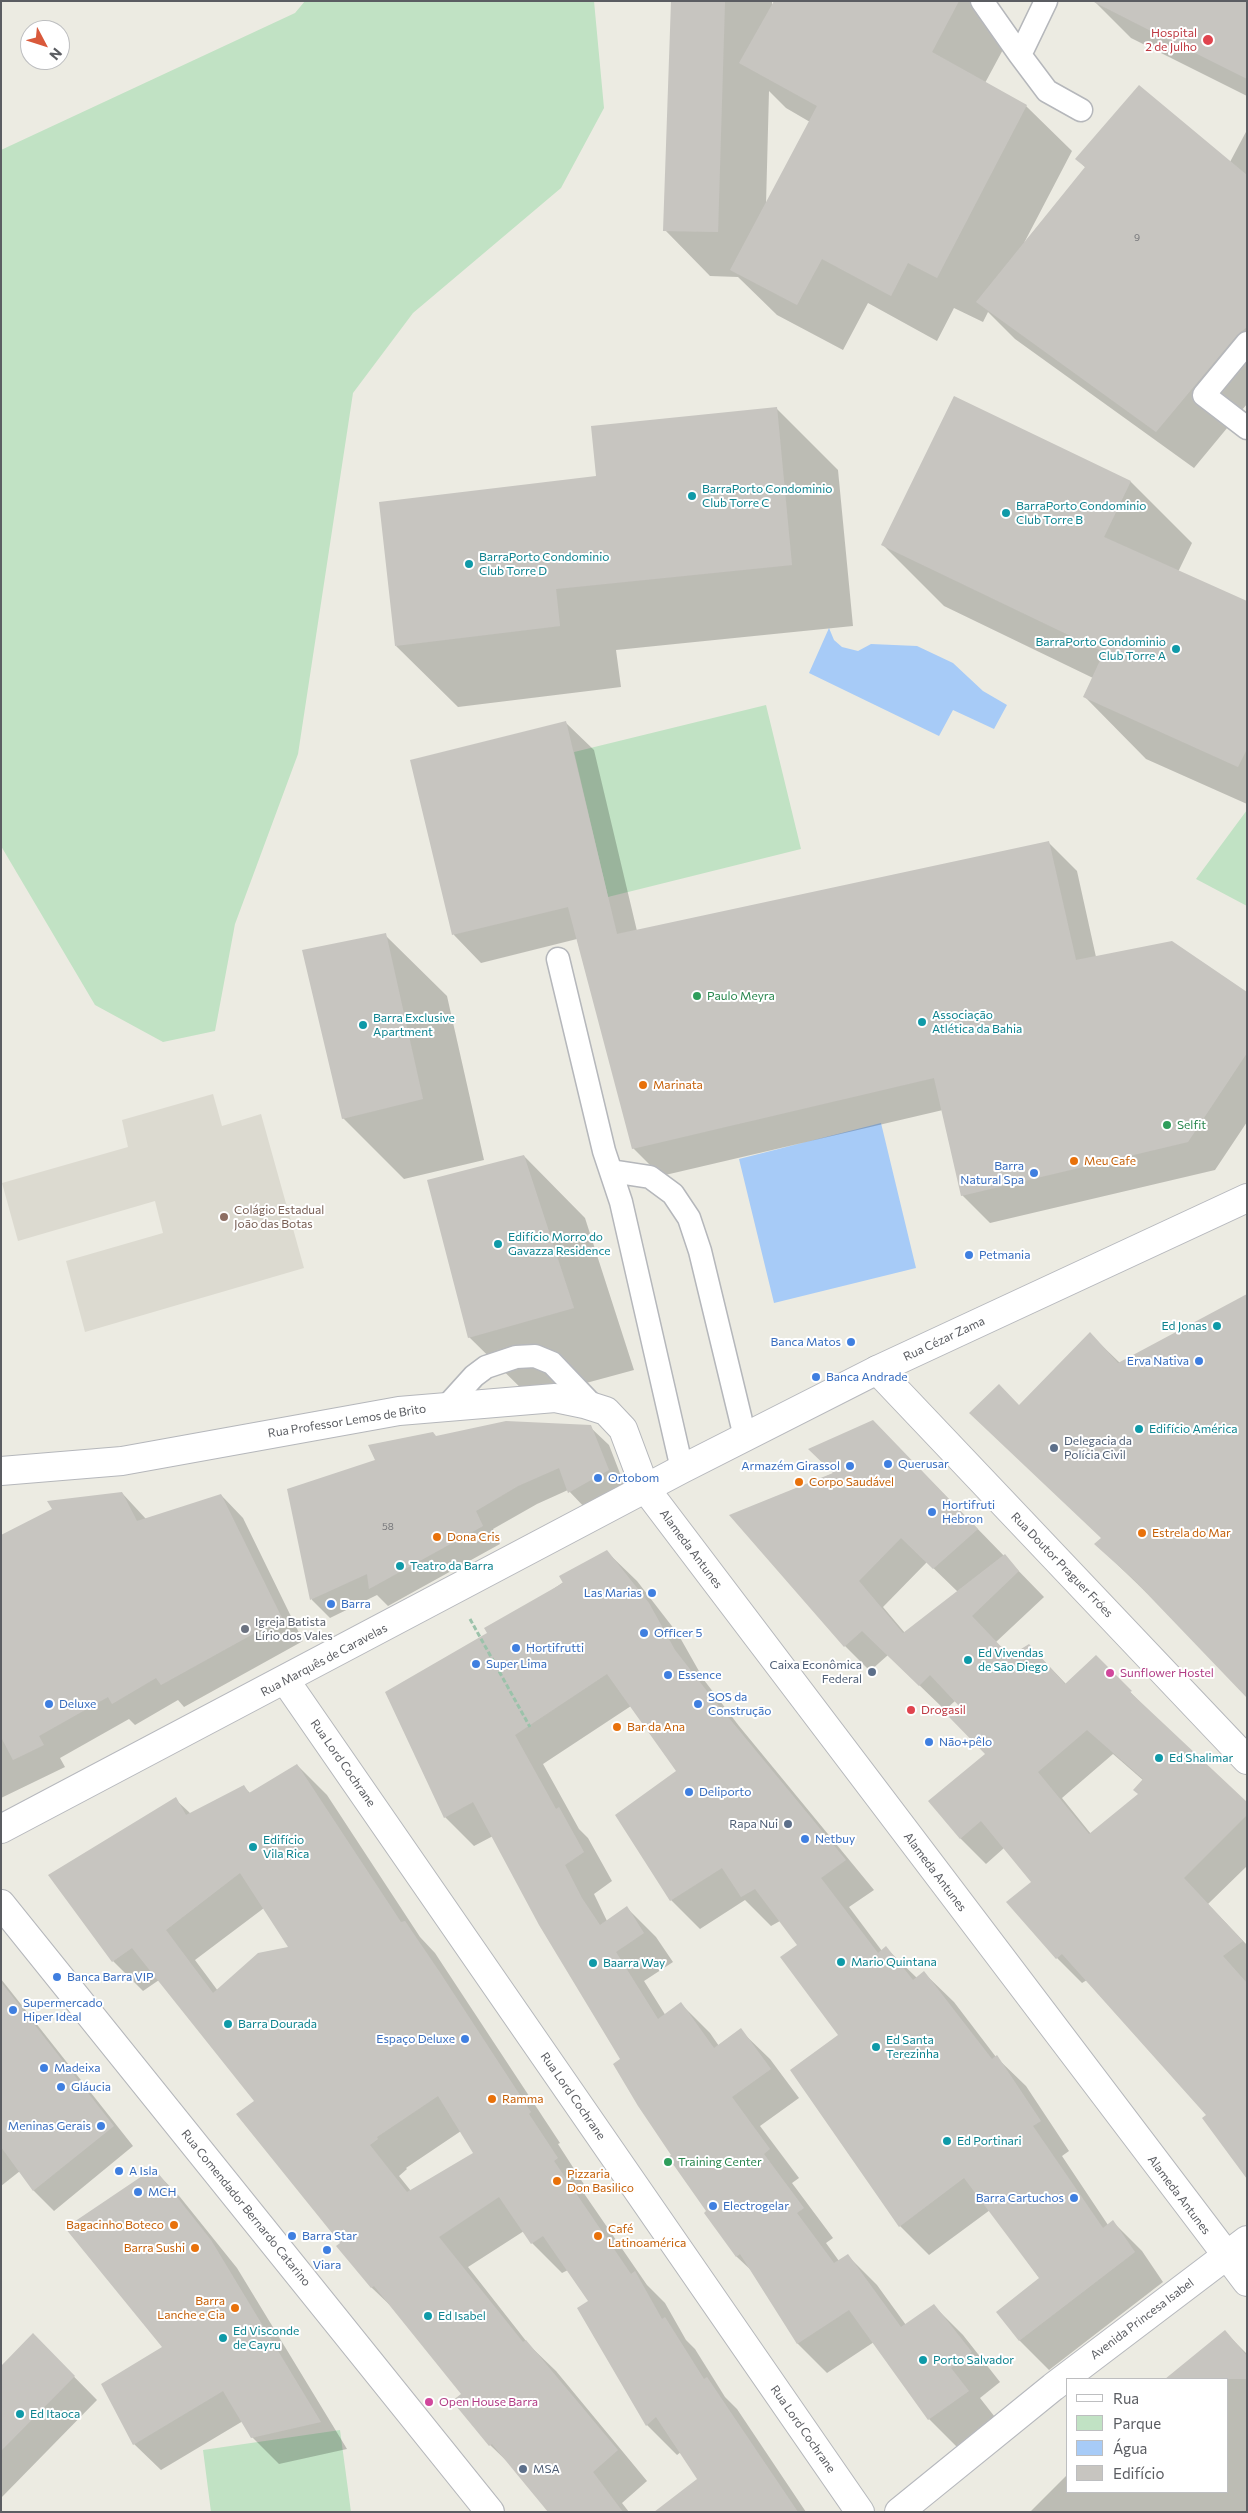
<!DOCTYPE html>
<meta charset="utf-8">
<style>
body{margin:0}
#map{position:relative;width:1248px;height:2513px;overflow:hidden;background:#ecebe2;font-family:Commissioner,sans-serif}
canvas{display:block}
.frame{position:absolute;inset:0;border:2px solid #5b5d62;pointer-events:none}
.legend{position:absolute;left:1066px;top:2378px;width:162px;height:115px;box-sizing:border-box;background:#fff;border:1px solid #bdbec0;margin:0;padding:6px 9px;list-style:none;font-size:15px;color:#5b5d62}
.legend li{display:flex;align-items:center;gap:10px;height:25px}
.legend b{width:25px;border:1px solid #bdbec0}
.north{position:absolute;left:20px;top:20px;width:50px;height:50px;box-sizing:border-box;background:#fff;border:1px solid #bdbec0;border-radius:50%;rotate:130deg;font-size:14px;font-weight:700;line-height:20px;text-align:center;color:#5b5d62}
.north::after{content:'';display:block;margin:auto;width:18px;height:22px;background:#d9593b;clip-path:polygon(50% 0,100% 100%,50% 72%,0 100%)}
</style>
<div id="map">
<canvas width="1248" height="2513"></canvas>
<div class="frame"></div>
<ul class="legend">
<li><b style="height:6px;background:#fff"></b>Rua</li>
<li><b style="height:14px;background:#c1e2c4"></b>Parque</li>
<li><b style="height:14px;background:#a7cbf7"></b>Água</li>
<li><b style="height:14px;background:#c7c5c0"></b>Edifício</li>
</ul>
<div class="north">N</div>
</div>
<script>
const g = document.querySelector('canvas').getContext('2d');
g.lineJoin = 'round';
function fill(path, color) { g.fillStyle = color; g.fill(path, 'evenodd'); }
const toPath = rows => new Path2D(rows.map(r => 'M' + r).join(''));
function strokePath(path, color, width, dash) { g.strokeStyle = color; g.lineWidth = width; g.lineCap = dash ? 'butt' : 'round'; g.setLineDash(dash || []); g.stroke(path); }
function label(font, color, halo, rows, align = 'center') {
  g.font = font + ' Commissioner,sans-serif'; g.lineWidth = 4; g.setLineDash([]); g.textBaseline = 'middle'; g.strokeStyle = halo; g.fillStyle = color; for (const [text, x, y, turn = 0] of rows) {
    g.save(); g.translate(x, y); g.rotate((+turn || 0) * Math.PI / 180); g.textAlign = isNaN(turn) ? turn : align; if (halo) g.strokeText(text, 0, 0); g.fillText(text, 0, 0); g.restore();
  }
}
fill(toPath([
 [213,1094,222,1126,261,1114,304,1268,85,1332,66,1261,163,1233,155,1201,18,1241,2,1183,128,1147,122,1120]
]), '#dcdad0');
fill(toPath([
 [305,1,594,1,604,108,561,188,413,313,353,393,298,754,235,924,215,1031,163,1042,95,1005,1,846,1,150,295,13],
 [766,705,801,849,608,897,574,752],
 [1247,810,1247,906,1196,879],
 [340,2430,351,2512,211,2512,203,2450]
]), '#c1e2c4');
fill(toPath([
 [829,628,834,640,842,647,858,651,871,644,917,646,953,663,983,691,1007,705,994,729,953,710,939,736,809,673],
 [881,1123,916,1268,774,1303,739,1159]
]), '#a7cbf7');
fill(toPath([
 [672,1,772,1,772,7,775,1,982,1,1013,31,985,83,1026,106,1072,151,1024,243,1086,168,1077,159,1230,162,1247,130,1247,404,1194,468,1015,339,988,312,983,322,954,308,937,341,868,303,843,350,777,315,738,277,710,276,665,230],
 [769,91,786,108,810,122,766,205],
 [1094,1,1247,1,1247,96,1131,38],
 [954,397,1131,482,1192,543,1178,572,1247,602,1247,804,1146,759,1085,697,1093,678,944,606,883,545],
 [777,409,838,470,853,626,616,650,621,687,458,707,396,646,598,477],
 [566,723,594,750,637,931,1049,843,1077,871,1096,957,1247,993,1247,1122,1215,1170,990,1223,962,1195,943,1110,661,1176,633,1148,577,939,481,963,454,935,412,761],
 [385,935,447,996,484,1160,404,1179,343,1118],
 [524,1156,585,1218,634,1370,531,1398,469,1337],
 [1090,1334,1120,1363,1153,1599,1096,1544,1102,1538,1020,1406],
 [590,1427,609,1445,626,1489,587,1510,568,1490,537,1504,493,1529,500,1544,388,1606,377,1595,330,1618,312,1600,289,1490,377,1461,437,1437],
 [898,1447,1044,1597,996,1642,1011,1658,1029,1645,1066,1684,1096,1656,1155,1718,1247,1804,1247,1866,1208,1904,1247,1945,1247,2171,1208,2115,1087,1980,1082,1983,1057,1958,1032,1882,1004,1848,986,1864,961,1839,930,1801,987,1754,960,1706,955,1701,945,1710,888,1655,870,1671,845,1646,731,1515],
 [927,1562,958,1592,905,1633,883,1607],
 [1113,1754,1144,1781,1139,1794,1091,1834,1062,1798],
 [122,1493,146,1519,221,1495,243,1518,303,1641,184,1707,178,1700,135,1725,129,1719,60,1758,65,1767,1,1798,1,1536],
 [607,1552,637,1581,678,1634,704,1680,739,1726,874,1890,849,1907,882,1951,886,1948,917,1978,924,1973,954,2002,996,2057,1026,2086,1069,2151,1062,2156,1108,2225,1113,2222,1142,2251,1163,2282,1049,2370,1020,2341,998,2312,1040,2279,990,2210,929,2255,900,2226,839,2035,799,1945,780,1921,771,1926,745,1900,700,1929,671,1900,677,1771,631,1706,543,1764,579,1829,588,1838,612,1881,594,1894,607,1921,627,1908,656,1937,673,1962,644,1981,666,2016,681,2004,710,2033,719,2046,740,2030,770,2059,799,2098,760,2126,799,2178,792,2183,833,2238,826,2243,839,2261,848,2256,877,2285,906,2325,934,2306,963,2335,1000,2382,980,2398,998,2421,958,2448,929,2419,874,2342,827,2373,798,2344,754,2273,737,2257,706,2213,708,2212,673,2155,622,2059,493,1836,474,1846,445,1817,488,1634],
 [297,1765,327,1795,420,1937,435,1953,560,2143,558,2144,587,2189,583,2192,647,2285,665,2303,686,2340,695,2349,725,2397,737,2409,806,2512,656,2512,699,2479,681,2452,677,2455,647,2425,579,2308,589,2301,568,2270,562,2273,532,2243,524,2231,468,2267,530,2346,556,2371,647,2481,622,2503,629,2512,550,2512,514,2468,490,2445,462,2394,394,2309,372,2288,338,2246,342,2244,256,2101,159,1980,143,1991,113,1961,175,1799,191,1814,243,1786,251,1794],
 [264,1908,290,1948,218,1991,195,1960],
 [461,2131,475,2153,411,2191,399,2176,407,2169,406,2168],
 [1,1979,133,2146,54,2211,34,2191,20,2171,1,2186],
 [154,2170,180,2197,237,2268,347,2449,279,2464,252,2437,243,2421,161,2470,134,2444,163,2347],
 [1225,2332,1247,2354,1247,2512,1030,2512,1067,2475,1067,2492,1227,2492,1227,2379,1166,2379],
 [33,2335,97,2400,1,2498,1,2367]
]), '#0003');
fill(toPath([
 [671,1,725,1,718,232,663,231],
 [774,1,959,1,932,52,1027,105,937,278,908,263,891,296,822,259,797,305,730,270,817,106,739,63],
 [1092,1,1247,1,1247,79,1151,31],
 [1139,85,1247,175,1247,327,1237,335,1156,432,976,302,1085,167,1075,159],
 [954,396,1131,481,1104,537,1247,601,1247,749,1238,767,1083,697,1104,652,881,545],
 [777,407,792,565,556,589,560,626,395,646,379,502,596,476,591,426],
 [566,721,617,934,1049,841,1076,960,1172,941,1247,992,1247,1053,1188,1142,961,1196,934,1078,632,1149,568,907,452,935,410,760],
 [386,933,423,1099,342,1119,302,950],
 [524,1155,574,1308,468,1338,427,1180],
 [1247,1294,1247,1698,1132,1578,1094,1544,1101,1538,969,1413,999,1384,1019,1405,1090,1332,1118,1363],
 [873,1420,978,1529,933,1569,901,1538,859,1581,903,1633,1005,1554,1019,1571,972,1616,1010,1656,1029,1644,1065,1684,1096,1655,1132,1691,1130,1692,1247,1802,1247,1815,1184,1878,1243,1941,1223,1956,1247,1983,1247,2179,1202,2118,1206,2115,1062,1954,1056,1959,1006,1902,1031,1882,981,1821,960,1839,928,1801,985,1754,949,1717,959,1706,930,1675,919,1686,862,1631,844,1647,729,1515,833,1473,808,1449],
 [1087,1730,1143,1779,1133,1790,1138,1794,1089,1834,1038,1772],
 [506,1421,591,1425,609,1470,568,1493,559,1468,518,1486,476,1511,483,1526,369,1589,367,1574,310,1600,287,1489,375,1460,368,1445,433,1432,436,1436],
 [122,1492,137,1521,221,1494,282,1618,161,1685,156,1678,112,1704,108,1697,39,1736,44,1745,13,1760,1,1737,1,1535,52,1509,47,1501],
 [607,1550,649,1603,675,1650,710,1695,846,1860,821,1878,878,1953,886,1946,913,1980,924,1971,992,2059,997,2055,1041,2121,1033,2126,1103,2228,1113,2220,1135,2252,1019,2341,996,2312,1039,2278,964,2178,899,2227,790,2070,838,2035,780,1957,797,1945,755,1889,741,1897,722,1868,670,1901,615,1815,676,1771,607,1674,515,1735,556,1809,559,1807,584,1852,565,1865,582,1898,600,1925,627,1906,644,1933,616,1952,658,2019,681,2002,714,2048,741,2028,771,2069,732,2097,770,2149,764,2154,804,2208,797,2213,834,2263,848,2254,901,2327,934,2304,972,2352,951,2368,969,2391,928,2420,849,2310,797,2344,740,2254,736,2257,704,2213,706,2211,668,2157,671,2155,638,2106,613,2064,620,2059,539,1925,473,1802,444,1818,385,1692,487,1633,484,1628,563,1583,559,1576],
 [297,1764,401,1922,405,1921,439,1971,531,2112,529,2114,558,2158,554,2161,631,2274,635,2271,662,2319,665,2317,704,2379,707,2377,798,2512,654,2512,697,2479,656,2417,646,2426,577,2308,588,2301,543,2236,531,2244,499,2197,439,2237,523,2342,526,2340,618,2450,593,2472,623,2512,548,2512,492,2444,489,2446,452,2401,461,2394,374,2286,371,2288,336,2246,340,2243,236,2114,254,2101,132,1948,112,1962,48,1875,176,1797,186,1815,244,1785,249,1793],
 [240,1873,288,1947,258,1953,213,1993,166,1930],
 [438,2096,473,2153,407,2192,370,2145,378,2139,377,2137],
 [1,1982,114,2126,33,2191,1,2147],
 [154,2168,211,2240,321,2422,251,2438,223,2391,133,2445,101,2384,162,2347,65,2228],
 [1225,2330,1247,2356,1247,2379,1165,2379],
 [33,2333,75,2376,1,2451,1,2366]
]), '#c7c5c0');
const lane = toPath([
 [982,1,1020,55,1046,1],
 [1020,55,1047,91,1081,110],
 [1247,343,1204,395,1247,428],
 [558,959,604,1151,621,1202,682,1469],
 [611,1171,650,1177,673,1194,689,1218,700,1251,745,1437],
 [446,1407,474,1376,486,1367,516,1357,535,1356,552,1363,593,1406]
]);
const street = toPath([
 [877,1370,1247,1760],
 [1,1471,122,1461,399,1411,555,1398,584,1404,606,1411,623,1429,645,1488,1247,2282],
 [285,1680,860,2512],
 [1,1904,490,2512]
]);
const secondary = toPath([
 [1,1829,682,1469,877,1370,1247,1198],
 [899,2512,1053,2387,1247,2240]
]);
strokePath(lane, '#b5b7bb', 25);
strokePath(street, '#b5b7bb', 30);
strokePath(secondary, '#b6b8bd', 30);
strokePath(toPath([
 [470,1619,530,1727]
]), '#9bc2aa', 3, [5, 2.5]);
strokePath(lane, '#fff', 22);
strokePath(street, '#fff', 28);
strokePath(secondary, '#fff', 28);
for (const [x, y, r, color] of [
 [1208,40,6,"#e0444e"],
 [692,496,5,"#0f9aa8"],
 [1006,513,5,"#0f9aa8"],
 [469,564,5,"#0f9aa8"],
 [1176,649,5,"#0f9aa8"],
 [697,996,5,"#2e9e5b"],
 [922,1022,5,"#0f9aa8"],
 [363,1025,5,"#0f9aa8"],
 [643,1085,5,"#e8710a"],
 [1167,1125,5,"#2e9e5b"],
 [1074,1161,5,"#e8710a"],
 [1034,1173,5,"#3f7fe0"],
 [224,1217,5,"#8d6e63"],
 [498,1244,5,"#0f9aa8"],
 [969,1255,5,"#3f7fe0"],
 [1217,1326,5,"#0f9aa8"],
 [851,1342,5,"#3f7fe0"],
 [1199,1361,5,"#3f7fe0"],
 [816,1377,5,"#3f7fe0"],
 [1139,1429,5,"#0f9aa8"],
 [1054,1448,5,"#5c6f8a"],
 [888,1464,5,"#3f7fe0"],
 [850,1466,5,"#3f7fe0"],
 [598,1478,5,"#3f7fe0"],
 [799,1482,5,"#e8710a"],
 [932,1512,5,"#3f7fe0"],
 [1142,1533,5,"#e8710a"],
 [437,1537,5,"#e8710a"],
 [400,1566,5,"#0f9aa8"],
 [652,1593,5,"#3f7fe0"],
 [331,1604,5,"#3f7fe0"],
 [245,1629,5,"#6b7280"],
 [644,1633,5,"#3f7fe0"],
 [516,1648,5,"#3f7fe0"],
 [968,1660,5,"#0f9aa8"],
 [476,1664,5,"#3f7fe0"],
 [872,1672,5,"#5c6f8a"],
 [1110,1673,5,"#d1479c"],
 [668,1675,5,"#3f7fe0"],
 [49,1704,5,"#3f7fe0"],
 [698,1704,5,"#3f7fe0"],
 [911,1710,5,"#e0444e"],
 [617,1727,5,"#e8710a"],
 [929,1742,5,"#3f7fe0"],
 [1159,1758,5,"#0f9aa8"],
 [689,1792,5,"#3f7fe0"],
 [788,1824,5,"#5c6f8a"],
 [805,1839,5,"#3f7fe0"],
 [253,1847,5,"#0f9aa8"],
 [841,1962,5,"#0f9aa8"],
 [593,1963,5,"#0f9aa8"],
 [57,1977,5,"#3f7fe0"],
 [13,2010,5,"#3f7fe0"],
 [228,2024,5,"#0f9aa8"],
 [465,2039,5,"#3f7fe0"],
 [876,2047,5,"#0f9aa8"],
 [44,2068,5,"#3f7fe0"],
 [61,2087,5,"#3f7fe0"],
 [492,2099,5,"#e8710a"],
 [101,2126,5,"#3f7fe0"],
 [947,2141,5,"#0f9aa8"],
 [668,2162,5,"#2e9e5b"],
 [119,2171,5,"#3f7fe0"],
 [557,2181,5,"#e8710a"],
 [138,2192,5,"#3f7fe0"],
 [1074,2198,5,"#3f7fe0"],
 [713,2206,5,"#3f7fe0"],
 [174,2225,5,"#e8710a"],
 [292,2236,5,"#3f7fe0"],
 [598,2236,5,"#e8710a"],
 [195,2248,5,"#e8710a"],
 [327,2250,5,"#3f7fe0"],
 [235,2308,5,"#e8710a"],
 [428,2316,5,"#0f9aa8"],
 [223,2338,5,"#0f9aa8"],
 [923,2360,5,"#0f9aa8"],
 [429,2402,5,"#d1479c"],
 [20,2414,5,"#0f9aa8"],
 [523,2469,5,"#5c6f8a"]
]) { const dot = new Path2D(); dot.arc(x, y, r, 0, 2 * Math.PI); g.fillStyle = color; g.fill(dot); strokePath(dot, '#fff', 2); }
label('10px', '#76777a', null, [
 ["9",1137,238],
 ["58",388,1527]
]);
label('12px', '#be3a42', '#fff', [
 ["Hospital",1197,33],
 ["2 de Julho",1197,47],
 ["Drogasil",921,1710,"left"]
], 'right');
label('12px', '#0d838f', '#fff', [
 ["BarraPorto Condominio",702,489],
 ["Club Torre C",702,503],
 ["BarraPorto Condominio",1016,506],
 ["Club Torre B",1016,520],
 ["BarraPorto Condominio",479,557],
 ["Club Torre D",479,571],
 ["BarraPorto Condominio",1166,642,"right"],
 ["Club Torre A",1166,656,"right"],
 ["Associação",932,1015],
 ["Atlética da Bahia",932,1029],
 ["Barra Exclusive",373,1018],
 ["Apartment",373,1032],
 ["Edifício Morro do",508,1237],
 ["Gavazza Residence",508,1251],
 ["Ed Jonas",1207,1326,"right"],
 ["Edifício América",1149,1429],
 ["Teatro da Barra",410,1566],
 ["Ed Vivendas",978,1653],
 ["de São Diego",978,1667],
 ["Ed Shalimar",1169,1758],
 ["Edifício",263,1840],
 ["Vila Rica",263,1854],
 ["Mario Quintana",851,1962],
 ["Baarra Way",603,1963],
 ["Barra Dourada",238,2024],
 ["Ed Santa",886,2040],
 ["Terezinha",886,2054],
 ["Ed Portinari",957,2141],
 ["Ed Isabel",438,2316],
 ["Ed Visconde",233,2331],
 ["de Cayru",233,2345],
 ["Porto Salvador",933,2360],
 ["Ed Itaoca",30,2414]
], 'left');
label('12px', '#27864d', '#fff', [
 ["Paulo Meyra",707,996],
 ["Selfit",1177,1125],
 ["Training Center",678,2162]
], 'left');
label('12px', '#c56008', '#fff', [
 ["Marinata",653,1085],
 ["Meu Cafe",1084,1161],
 ["Corpo Saudável",809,1482],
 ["Estrela do Mar",1152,1533],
 ["Dona Cris",447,1537],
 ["Bar da Ana",627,1727],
 ["Ramma",502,2099],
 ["Pizzaria",567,2174],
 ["Don Basilico",567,2188],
 ["Bagacinho Boteco",164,2225,"right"],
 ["Café",608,2229],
 ["Latinoamérica",608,2243],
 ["Barra Sushi",185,2248,"right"],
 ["Barra",225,2301,"right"],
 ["Lanche e Cia",225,2315,"right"]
], 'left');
label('12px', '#366cbe', '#fff', [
 ["Barra",1024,1166,"right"],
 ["Natural Spa",1024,1180,"right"],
 ["Petmania",979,1255],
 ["Banca Matos",841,1342,"right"],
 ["Erva Nativa",1189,1361,"right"],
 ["Banca Andrade",826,1377],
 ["Querusar",898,1464],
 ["Armazém Girassol",840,1466,"right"],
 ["Ortobom",608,1478],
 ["Hortifruti",942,1505],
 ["Hebron",942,1519],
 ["Las Marias",642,1593,"right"],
 ["Barra",341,1604],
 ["Officer 5",654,1633],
 ["Hortifrutti",526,1648],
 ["Super Lima",486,1664],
 ["Essence",678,1675],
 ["SOS da",708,1697],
 ["Construção",708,1711],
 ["Deluxe",59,1704],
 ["Não+pêlo",939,1742],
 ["Deliporto",699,1792],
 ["Netbuy",815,1839],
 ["Banca Barra VIP",67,1977],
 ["Supermercado",23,2003],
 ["Hiper Ideal",23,2017],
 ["Espaço Deluxe",455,2039,"right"],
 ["Madeixa",54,2068],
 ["Gláucia",71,2087],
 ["Meninas Gerais",91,2126,"right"],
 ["A Isla",129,2171],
 ["MCH",148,2192],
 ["Barra Cartuchos",1064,2198,"right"],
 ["Electrogelar",723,2206],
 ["Barra Star",302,2236],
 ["Viara",327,2265,"center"]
], 'left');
label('12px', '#785e54', '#fff', [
 ["Colágio Estadual",234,1210],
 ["João das Botas",234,1224]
], 'left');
label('12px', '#5b5d62', '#fff', [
 ["Rua Cézar Zama",944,1339,-25],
 ["Rua Professor Lemos de Brito",347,1421,-9],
 ["Alameda Antunes",691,1549,53],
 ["Rua Doutor Praguer Fróes",1062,1565,46],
 ["Rua Marquês de Caravelas",324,1660,-28],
 ["Rua Lord Cochrane",343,1763,55],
 ["Alameda Antunes",935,1872,53],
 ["Rua Lord Cochrane",573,2096,55],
 ["Alameda Antunes",1179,2195,53],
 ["Rua Comendador Bernardo Catarino",246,2208,51],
 ["Avenida Princesa Isabel",1142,2319,-37],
 ["Rua Lord Cochrane",803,2429,55]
]);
label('12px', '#4e5e75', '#fff', [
 ["Delegacia da",1064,1441],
 ["Polícia Civil",1064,1455],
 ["Caixa Econômica",862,1665,"right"],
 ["Federal",862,1679,"right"],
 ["Rapa Nui",778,1824,"right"],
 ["MSA",533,2469]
], 'left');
label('12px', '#5b616d', '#fff', [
 ["Igreja Batista",255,1622],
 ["Lírio dos Vales",255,1636]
], 'left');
label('12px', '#b23c85', '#fff', [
 ["Sunflower Hostel",1120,1673],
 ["Open House Barra",439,2402]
], 'left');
</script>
